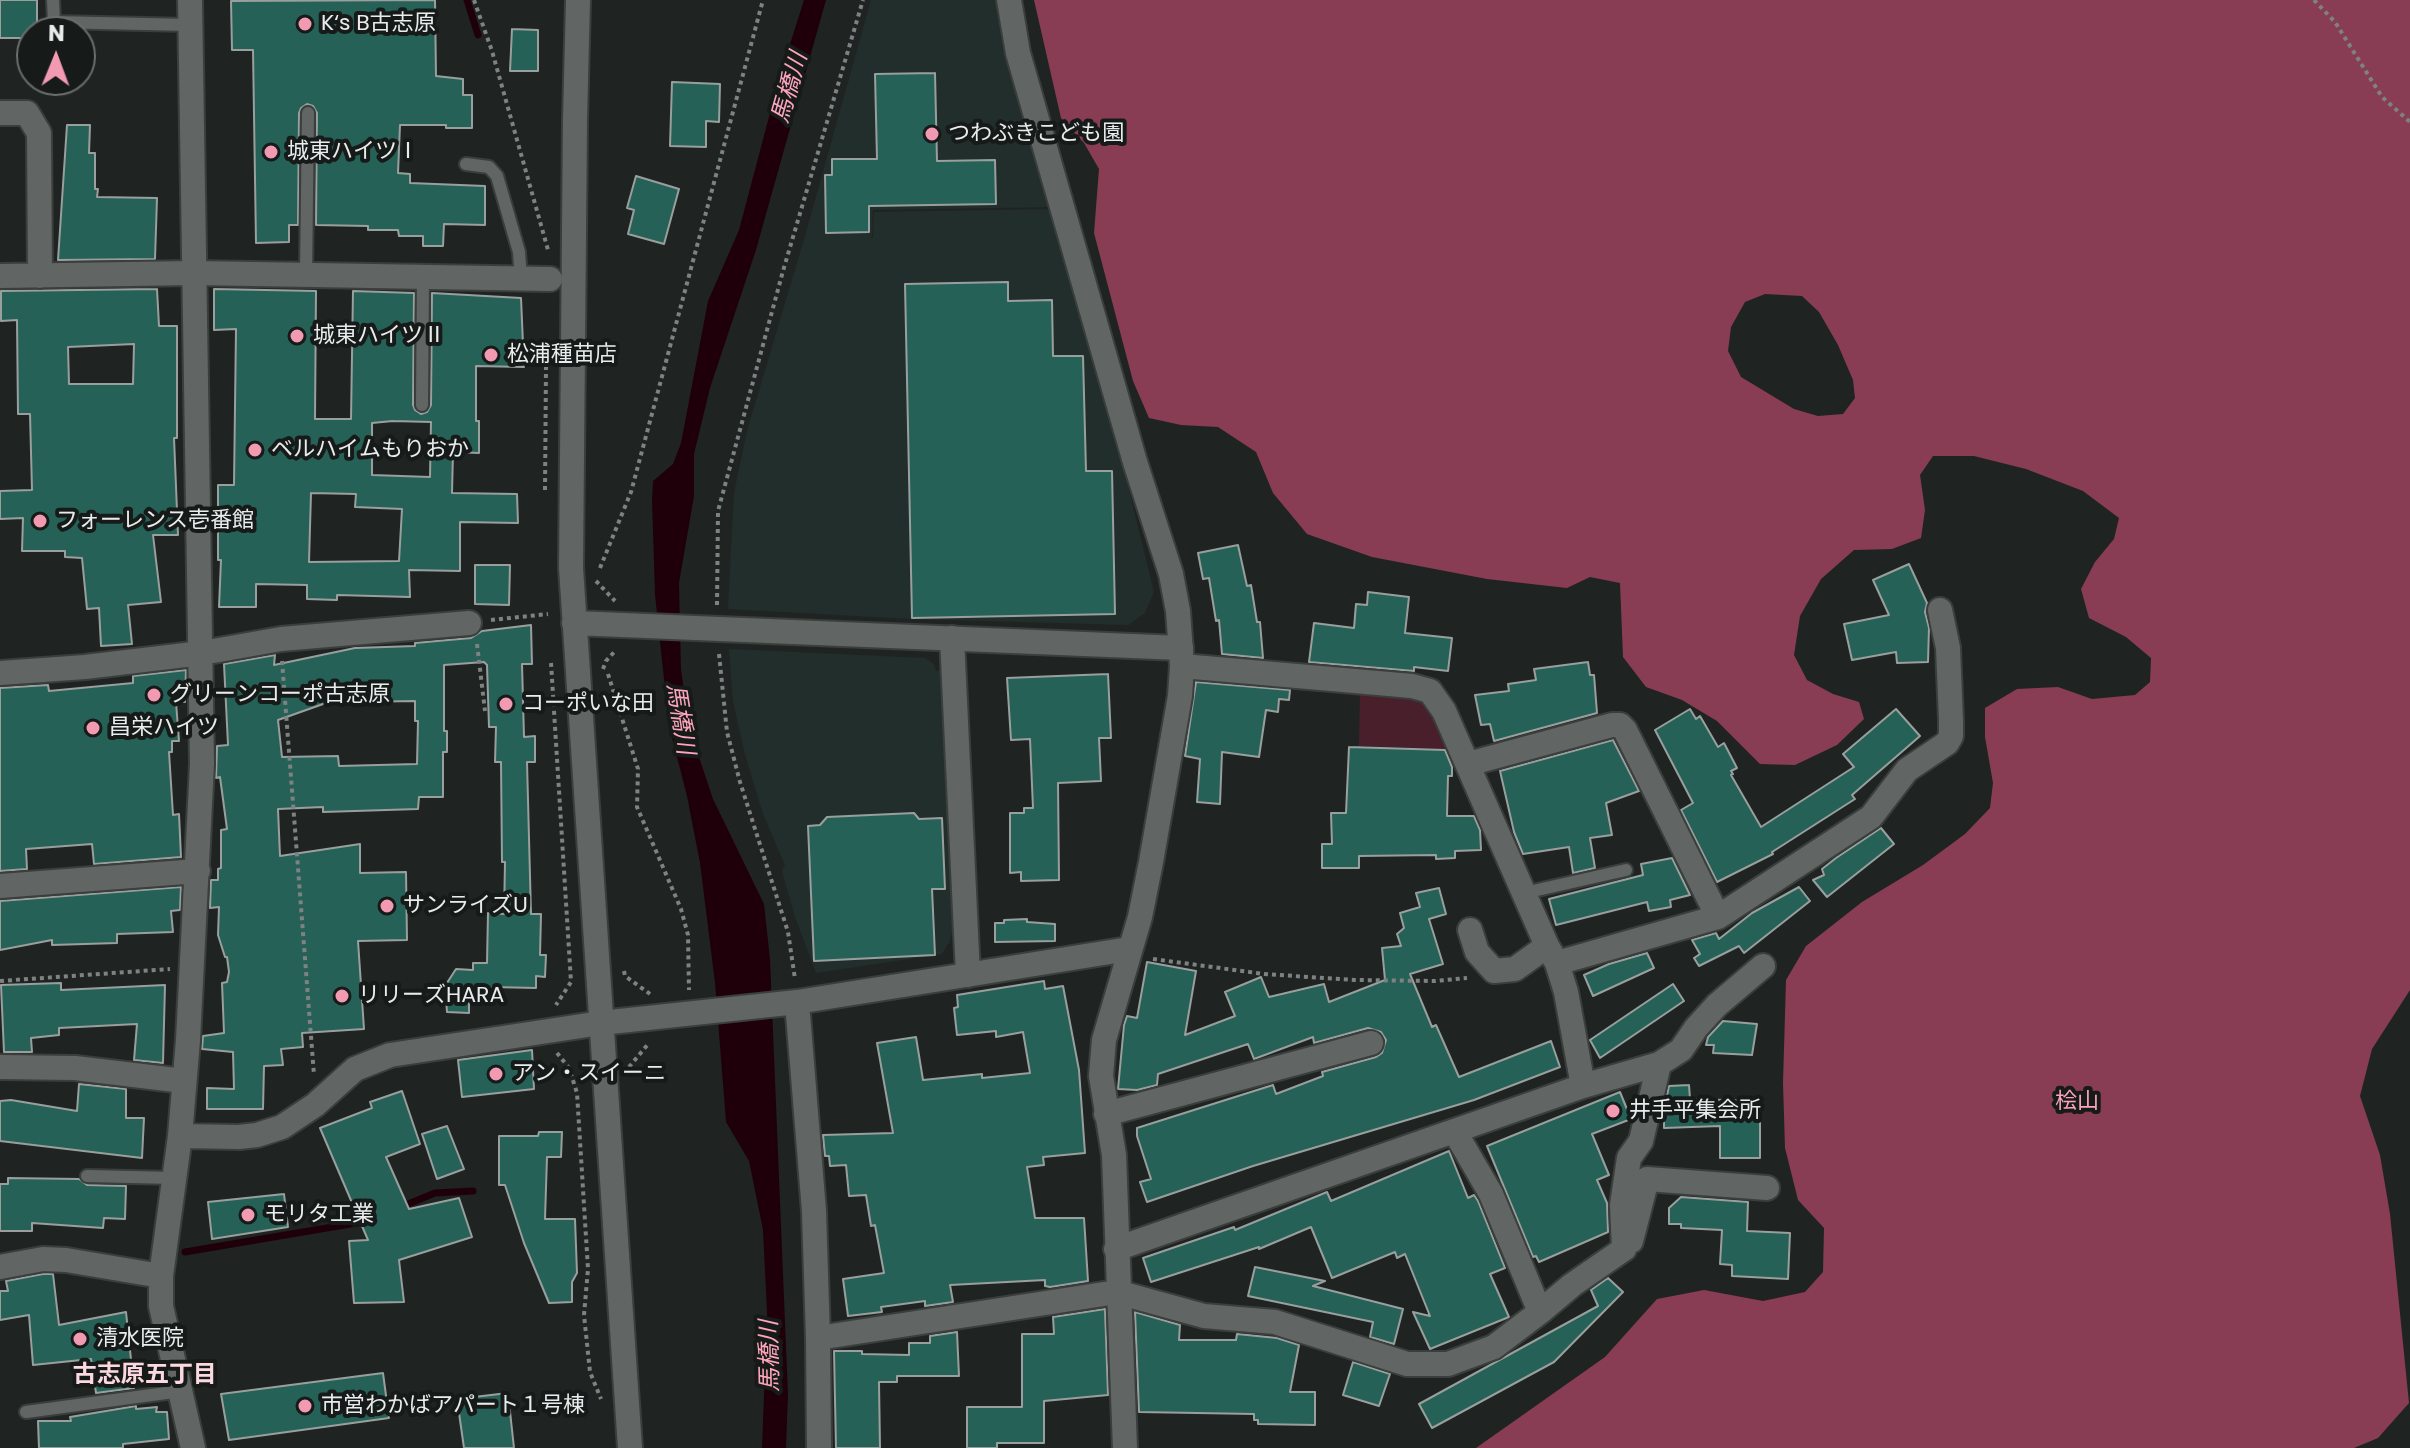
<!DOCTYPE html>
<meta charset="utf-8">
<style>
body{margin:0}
#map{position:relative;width:2410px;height:1448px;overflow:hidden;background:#1f2423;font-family:Poppins,sans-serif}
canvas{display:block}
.north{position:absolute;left:16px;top:16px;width:80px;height:80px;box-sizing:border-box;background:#161a19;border:2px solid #6a6e6d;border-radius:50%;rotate:1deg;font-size:22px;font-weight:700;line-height:32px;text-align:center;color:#e9ecec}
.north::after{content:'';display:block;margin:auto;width:28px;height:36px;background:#f19ab1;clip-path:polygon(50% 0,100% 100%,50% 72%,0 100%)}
</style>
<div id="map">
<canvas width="2410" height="1448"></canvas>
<div class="north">N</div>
</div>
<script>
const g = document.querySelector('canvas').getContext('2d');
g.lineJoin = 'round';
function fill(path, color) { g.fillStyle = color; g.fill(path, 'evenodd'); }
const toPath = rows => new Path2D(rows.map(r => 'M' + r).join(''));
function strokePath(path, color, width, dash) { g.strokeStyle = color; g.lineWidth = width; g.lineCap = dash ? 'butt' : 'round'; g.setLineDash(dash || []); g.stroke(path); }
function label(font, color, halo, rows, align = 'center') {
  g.font = font + ' Poppins,"Noto Sans JP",sans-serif'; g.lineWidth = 8; g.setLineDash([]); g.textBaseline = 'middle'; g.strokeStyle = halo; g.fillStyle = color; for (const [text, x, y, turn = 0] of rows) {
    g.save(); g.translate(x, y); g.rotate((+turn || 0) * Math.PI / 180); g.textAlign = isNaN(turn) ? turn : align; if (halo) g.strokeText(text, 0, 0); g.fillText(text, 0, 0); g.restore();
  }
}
fill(toPath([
 [871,0,995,0,1003,50,1053,207,873,210,872,237,869,238,873,238,874,212,1050,209,1112,421,1154,592,1145,613,1128,625,912,619,728,609,734,493,747,431,805,236],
 [729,649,925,658,934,664,936,671,942,670,954,923,950,941,942,954,816,973,795,917,782,871,785,865,763,814,745,755,733,701]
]), '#222e2b');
fill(toPath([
 [1360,689,1416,697,1431,710,1447,749,1359,746]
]), '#4a1f2c');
fill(toPath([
 [1034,0,2410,0,2410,990,2372,1049,2360,1096,2380,1155,2390,1214,2409,1403,2378,1438,2354,1448,1476,1448,1605,1357,1657,1299,1704,1290,1763,1301,1805,1292,1823,1272,1824,1228,1798,1200,1785,1148,1783,1083,1786,980,1806,946,1862,902,1923,865,1965,834,1990,808,1993,783,1985,737,1985,708,2017,689,2058,687,2092,699,2135,695,2150,682,2151,658,2126,637,2089,618,2081,589,2095,562,2114,539,2119,518,2083,491,2026,469,1974,456,1933,456,1920,475,1925,510,1921,538,1892,549,1854,550,1821,579,1800,616,1794,655,1807,680,1833,694,1859,702,1864,719,1837,745,1795,765,1760,764,1717,721,1682,700,1646,687,1623,657,1620,583,1590,577,1567,588,1487,579,1372,557,1307,534,1273,493,1256,452,1218,427,1181,425,1149,418,1133,381,1094,233,1099,169,1084,143,1061,118],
 [1765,294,1802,296,1819,312,1838,345,1853,380,1855,398,1843,414,1818,416,1794,409,1741,377,1728,351,1731,327,1745,302]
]), '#883d54');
fill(toPath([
 [804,0,826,0,756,250,710,388,694,454,694,496,679,583,681,669,689,727,713,799,764,904,770,959,788,1394,786,1448,762,1448,767,1313,763,1230,749,1161,726,1122,715,983,700,863,687,796,669,726,655,595,652,501,653,481,673,464,681,443,708,301,739,230,779,79]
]), '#1f000a');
strokePath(toPath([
 [467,0,478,35],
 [408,1204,435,1193,473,1191],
 [185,1252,368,1221]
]), '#1f000a', 7);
const building = toPath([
 [0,0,37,0,37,32,32,32,32,38,0,38,0,0],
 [435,0,436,76,463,79,463,95,472,95,472,128,446,128,446,125,400,125,398,173,410,174,410,183,485,186,485,225,444,224,443,246,423,246,423,236,399,236,398,230,368,230,368,226,316,225,317,113,313,106,307,104,301,108,299,113,298,225,289,225,289,242,256,243,253,50,232,50,231,1,435,0],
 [512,29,538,30,538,71,510,71,512,29],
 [935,73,937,161,995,160,996,204,869,206,869,232,826,233,825,175,832,175,832,159,877,159,875,74,935,73],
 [672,82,720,84,719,122,706,121,706,147,670,146,672,82],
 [67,125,90,125,89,153,95,153,95,189,98,189,97,197,157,198,155,259,58,260,67,125],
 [636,176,679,189,664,244,628,234,634,210,627,208,636,176],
 [1008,282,1008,301,1052,300,1053,356,1083,356,1086,471,1112,471,1115,614,912,618,905,284,1008,282],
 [157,289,159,326,177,326,177,438,174,438,178,535,153,535,161,602,128,605,132,644,101,646,99,608,87,609,82,558,65,557,65,551,22,551,23,518,0,519,0,491,32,490,30,414,18,414,17,320,1,321,1,291,157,289],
 [134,344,133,384,69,384,68,347,134,344],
 [214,289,316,291,315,419,351,419,353,291,414,293,413,405,415,410,421,414,427,412,431,405,432,293,521,298,524,367,476,366,476,421,479,421,479,453,453,452,452,493,517,494,518,523,460,522,460,571,409,570,410,597,337,595,337,600,307,599,307,585,256,584,256,607,219,607,221,560,218,560,218,485,234,485,236,329,214,330,214,289],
 [393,421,431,422,430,477,372,475,372,423,393,421],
 [311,493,356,494,355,507,402,509,399,561,309,562,311,493],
 [1238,545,1247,586,1251,585,1257,622,1260,622,1263,658,1222,654,1219,620,1216,621,1209,578,1203,579,1198,553,1238,545],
 [1909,564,1927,603,1925,612,1929,628,1928,662,1897,663,1896,652,1852,660,1844,624,1889,615,1873,580,1909,564],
 [475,565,510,565,509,605,475,604,475,565],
 [1368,592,1409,597,1405,633,1452,638,1448,671,1414,667,1414,671,1309,662,1314,623,1354,628,1356,604,1367,605,1368,592],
 [531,625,532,664,522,664,524,737,535,736,535,762,527,762,531,914,541,914,540,955,546,955,545,977,536,976,536,988,492,987,492,1002,469,1002,469,1013,447,1012,445,986,456,969,473,970,473,963,487,963,488,913,504,914,505,862,502,862,501,762,495,762,496,727,489,727,487,665,484,662,444,665,444,731,447,731,447,752,443,752,443,797,419,797,418,809,323,812,323,807,278,809,280,856,360,844,360,873,406,872,407,940,358,941,364,1029,302,1033,303,1047,281,1049,283,1065,264,1066,263,1109,207,1109,207,1088,234,1089,233,1052,202,1049,203,1036,224,1033,222,983,227,982,229,972,227,957,225,957,218,935,219,907,210,908,211,880,218,880,218,869,221,868,221,830,227,829,220,777,216,778,217,746,228,745,224,664,275,655,274,665,355,648,415,646,415,643,471,638,482,631,531,625],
 [357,692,357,702,415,701,415,721,418,721,417,764,339,766,338,756,282,757,278,720,357,692],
 [1588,662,1590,675,1594,675,1597,713,1494,741,1490,724,1481,725,1475,695,1509,691,1508,684,1536,680,1534,669,1588,662],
 [186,670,185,702,176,702,179,741,172,741,172,752,169,752,173,815,179,814,181,857,94,864,92,844,26,849,27,869,0,871,0,688,48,685,49,691,133,683,133,676,186,670],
 [1108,674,1111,738,1099,738,1101,781,1058,783,1059,880,1021,881,1021,872,1010,873,1010,813,1024,813,1024,808,1033,808,1030,739,1011,740,1007,678,1108,674],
 [1196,682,1290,690,1289,700,1279,699,1278,712,1266,710,1259,757,1222,752,1220,804,1197,802,1200,759,1185,756,1196,682],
 [1690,709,1696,719,1700,716,1718,747,1724,743,1737,768,1731,771,1733,774,1731,775,1761,827,1854,767,1843,754,1896,709,1920,736,1852,795,1855,799,1772,852,1773,854,1717,882,1681,810,1693,803,1655,730,1690,709],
 [1613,740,1639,791,1606,803,1612,835,1590,838,1595,868,1573,873,1569,847,1523,854,1514,832,1500,771,1613,740],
 [1349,747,1445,750,1452,767,1452,776,1448,776,1447,816,1474,816,1480,830,1481,850,1455,851,1455,858,1436,859,1436,855,1359,856,1359,868,1322,868,1322,844,1332,844,1331,813,1346,813,1349,747],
 [914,813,919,819,942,818,945,889,932,889,935,955,814,961,808,826,820,825,827,817,914,813],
 [1881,828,1894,844,1827,897,1813,880,1824,875,1822,869,1836,858,1881,828],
 [1672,858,1690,895,1670,900,1671,907,1649,911,1647,902,1556,925,1549,899,1643,875,1641,864,1672,858],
 [181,887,180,910,171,911,173,932,117,934,117,943,52,945,52,940,0,950,0,901,181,887],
 [1799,887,1810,901,1744,953,1739,946,1699,966,1694,958,1700,954,1692,940,1716,933,1719,939,1752,913,1799,887],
 [1439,888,1446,914,1429,919,1443,964,1410,974,1432,1027,1436,1025,1459,1077,1551,1041,1560,1067,1474,1100,1253,1166,1147,1202,1140,1182,1151,1179,1137,1136,1137,1128,1273,1085,1276,1094,1323,1076,1322,1072,1376,1057,1382,1053,1386,1040,1381,1032,1368,1028,1314,1043,1313,1037,1254,1059,1248,1044,1158,1074,1157,1085,1137,1090,1118,1089,1124,1025,1127,1016,1137,1018,1147,962,1196,971,1185,1035,1235,1016,1225,992,1261,977,1269,997,1324,984,1329,1002,1385,980,1382,948,1401,946,1397,934,1404,928,1400,913,1420,907,1416,893,1439,888],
 [1027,919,1027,922,1055,924,1055,941,995,942,995,923,1004,923,1004,920,1027,919],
 [1647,953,1654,968,1593,996,1584,975,1609,964,1647,953],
 [1044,981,1045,989,1063,986,1079,1070,1085,1153,1043,1157,1044,1165,1027,1167,1035,1218,1084,1218,1088,1281,1050,1287,1045,1286,1045,1280,950,1285,953,1302,925,1306,925,1301,881,1307,882,1312,848,1316,843,1279,884,1273,875,1225,871,1226,866,1195,849,1196,846,1165,830,1166,829,1156,825,1156,823,1135,893,1133,877,1043,916,1037,923,1080,982,1074,982,1078,1030,1073,1023,1032,996,1037,996,1031,957,1035,954,1008,958,1007,957,995,1044,981],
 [61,983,61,990,165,985,163,1063,134,1060,137,1024,59,1028,59,1035,31,1038,32,1052,4,1052,1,985,61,983],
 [1673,984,1684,1001,1600,1058,1590,1040,1673,984],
 [1723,1021,1757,1024,1752,1055,1713,1053,1714,1045,1706,1045,1708,1037,1723,1021],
 [532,1050,534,1089,462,1097,458,1060,532,1050],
 [79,1084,126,1089,126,1118,144,1118,142,1158,0,1141,0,1101,11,1100,77,1111,79,1084],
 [1689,1085,1690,1099,1760,1101,1760,1158,1720,1158,1720,1126,1664,1128,1664,1110,1669,1086,1689,1085],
 [402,1091,420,1144,386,1157,409,1209,459,1198,472,1237,399,1260,404,1302,354,1303,349,1241,368,1240,320,1128,372,1108,370,1102,402,1091],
 [1620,1092,1631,1119,1592,1134,1609,1175,1597,1180,1607,1203,1608,1232,1539,1262,1536,1256,1533,1257,1487,1146,1620,1092],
 [447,1126,464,1169,437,1179,422,1134,447,1126],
 [539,1132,562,1132,561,1157,547,1157,545,1219,575,1219,577,1273,572,1282,572,1302,549,1303,524,1243,505,1185,499,1185,499,1136,538,1136,539,1132],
 [1449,1151,1468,1198,1474,1195,1478,1201,1505,1268,1490,1274,1509,1317,1430,1349,1413,1312,1430,1316,1405,1254,1397,1258,1395,1252,1332,1278,1311,1227,1259,1249,1259,1247,1151,1282,1143,1258,1234,1227,1235,1230,1327,1192,1331,1201,1449,1151],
 [8,1178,79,1179,87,1185,126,1186,125,1219,104,1218,103,1228,32,1223,32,1231,0,1231,0,1184,8,1184,8,1178],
 [284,1194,288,1227,212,1239,208,1202,284,1194],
 [1681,1197,1748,1202,1747,1231,1790,1233,1788,1279,1732,1276,1732,1265,1720,1264,1722,1230,1681,1228,1681,1224,1669,1224,1669,1208,1681,1197],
 [1255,1267,1325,1281,1313,1286,1403,1309,1394,1344,1370,1337,1373,1322,1248,1296,1255,1267],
 [43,1274,53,1274,59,1325,126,1312,134,1388,96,1393,91,1359,33,1365,29,1315,0,1320,0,1291,8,1291,6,1281,43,1274],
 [1608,1278,1623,1292,1554,1362,1432,1428,1419,1404,1598,1306,1591,1290,1608,1278],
 [1105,1309,1108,1395,1044,1401,1044,1443,997,1443,997,1448,967,1448,967,1407,1022,1407,1022,1334,1054,1334,1053,1317,1105,1309],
 [1135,1312,1180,1325,1179,1340,1236,1340,1237,1334,1277,1338,1299,1345,1290,1392,1315,1392,1315,1425,1258,1424,1258,1420,1254,1420,1254,1414,1139,1412,1135,1312],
 [957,1332,959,1376,897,1376,897,1382,879,1382,880,1448,836,1448,834,1351,862,1351,862,1354,909,1355,909,1343,930,1343,930,1336,957,1332],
 [1353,1362,1390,1374,1379,1406,1343,1395,1353,1362],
 [383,1373,389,1418,229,1440,221,1394,383,1373],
 [508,1393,514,1448,464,1448,457,1399,508,1393],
 [136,1406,136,1409,157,1407,156,1412,167,1412,169,1439,123,1444,123,1448,39,1448,38,1421,71,1421,70,1417,136,1406]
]);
fill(building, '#266158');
strokePath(building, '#999f9d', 2);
const service = toPath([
 [53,0,54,22,190,25],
 [466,164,489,167,497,176,519,252,521,280],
 [306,276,308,113],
 [422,405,423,278],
 [1524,893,1626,870],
 [87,1176,174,1178],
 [26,1412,181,1391]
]);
const minor = toPath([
 [190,0,202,764,188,1040,180,1136,161,1276,161,1306,193,1448],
 [1009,0,1018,53,1135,462,1171,574,1178,611,1182,666,1180,696,1151,862,1140,917,1104,1040,1101,1076,1114,1155,1125,1448],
 [0,113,27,113,39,133,40,276],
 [0,276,194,273,550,279],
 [952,638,968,975],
 [0,673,85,667,202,653,281,639,469,623],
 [1468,764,1612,725,1620,725,1625,730,1718,917,1557,963],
 [0,886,198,871],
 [1718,917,1871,817,1907,770,1947,743,1951,736,1951,720,1948,648,1940,610],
 [1470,930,1477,952,1494,971,1515,969,1547,946],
 [797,1002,814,1211,818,1338,1117,1292,1204,1316,1275,1322,1407,1364,1448,1364,1494,1347,1540,1312,1491,1194,1455,1132],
 [1659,1064,1681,1050,1696,1028,1717,1005,1763,966],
 [0,1067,75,1068,184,1081],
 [1106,1114,1371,1043],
 [180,1136,239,1137,257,1135,282,1127,315,1105,355,1069,390,1055,601,1023,797,1002,1129,949],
 [1631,1241,1647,1179,1767,1188],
 [1116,1249,1583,1086,1566,992,1557,963,1547,946,1444,711,1430,691,1412,686,1182,666],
 [0,1267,43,1259,66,1260,161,1276],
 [1540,1312,1572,1285,1624,1249,1622,1205,1629,1158,1641,1141,1659,1064,1583,1086],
 [818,1338,819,1448]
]);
const tertiary = toPath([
 [578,0,575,120,571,568,630,1448],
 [574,623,1181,648]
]);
strokePath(service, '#3a3e3d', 16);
strokePath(minor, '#3a3e3d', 28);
strokePath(tertiary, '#3a3e3d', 28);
strokePath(toPath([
 [474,0,492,51,548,250],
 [2314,0,2335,22,2382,97,2410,122],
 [545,490,546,367],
 [600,568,631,492,763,0],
 [596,581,615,601],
 [717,605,718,511,783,271,863,0],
 [491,620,548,614],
 [477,644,485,711],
 [719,654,727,732,740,782,788,932,795,979],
 [282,661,314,1075],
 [551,663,571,982,556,1005],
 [603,669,606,661,616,650],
 [608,674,638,769,637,807,681,909,688,935,689,990],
 [1153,959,1264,974,1354,980,1435,981,1467,978],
 [624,971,625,976,650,994],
 [0,981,170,969],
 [557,1053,569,1068,577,1093,588,1269,584,1315,590,1372,601,1399],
 [629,1067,649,1043]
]), '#7e8282', 4, [4, 4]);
strokePath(service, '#616665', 12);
strokePath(minor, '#616665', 24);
strokePath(tertiary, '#616665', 24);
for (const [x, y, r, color] of [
 [305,24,8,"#f19ab1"],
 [932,134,8,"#f19ab1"],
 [271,152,8,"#f19ab1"],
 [297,336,8,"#f19ab1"],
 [491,355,8,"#f19ab1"],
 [255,450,8,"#f19ab1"],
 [40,521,8,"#f19ab1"],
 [154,695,8,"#f19ab1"],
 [506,704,8,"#f19ab1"],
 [93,728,8,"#f19ab1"],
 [387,906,8,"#f19ab1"],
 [342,996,8,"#f19ab1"],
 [496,1074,8,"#f19ab1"],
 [1613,1111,8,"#f19ab1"],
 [248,1215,8,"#f19ab1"],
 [80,1339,8,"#f19ab1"],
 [305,1406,8,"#f19ab1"]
]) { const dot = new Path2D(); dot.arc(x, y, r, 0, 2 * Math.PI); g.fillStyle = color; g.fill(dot); strokePath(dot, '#161a19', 3); }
label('22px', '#e9ecec', '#161a19', [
 ["K‘s B古志原",321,24],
 ["つわぶきこども園",948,134],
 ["城東ハイツⅠ",287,152],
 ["城東ハイツⅡ",313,336],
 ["松浦種苗店",507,355],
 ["ベルハイムもりおか",271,450],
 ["フォーレンス壱番館",56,521],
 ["グリーンコーポ古志原",170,695],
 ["コーポいな田",522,704],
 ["昌栄ハイツ",109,728],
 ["サンライズU",403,906],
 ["リリーズHARA",358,996],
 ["アン・スイーニ",512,1074],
 ["井手平集会所",1629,1111],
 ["モリタ工業",264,1215],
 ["清水医院",96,1339],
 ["市営わかばアパート１号棟",321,1406]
], 'left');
label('22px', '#fca4bb', '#161a19', [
 ["桧山",2077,1102]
]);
label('italic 24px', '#fda5bc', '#161a19', [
 ["馬橋川",791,88,-74],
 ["馬橋川",679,719,81],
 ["馬橋川",771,1356,-91]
]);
label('bold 24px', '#fcd9e1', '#161a19', [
 ["古志原五丁目",145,1376]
]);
</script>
